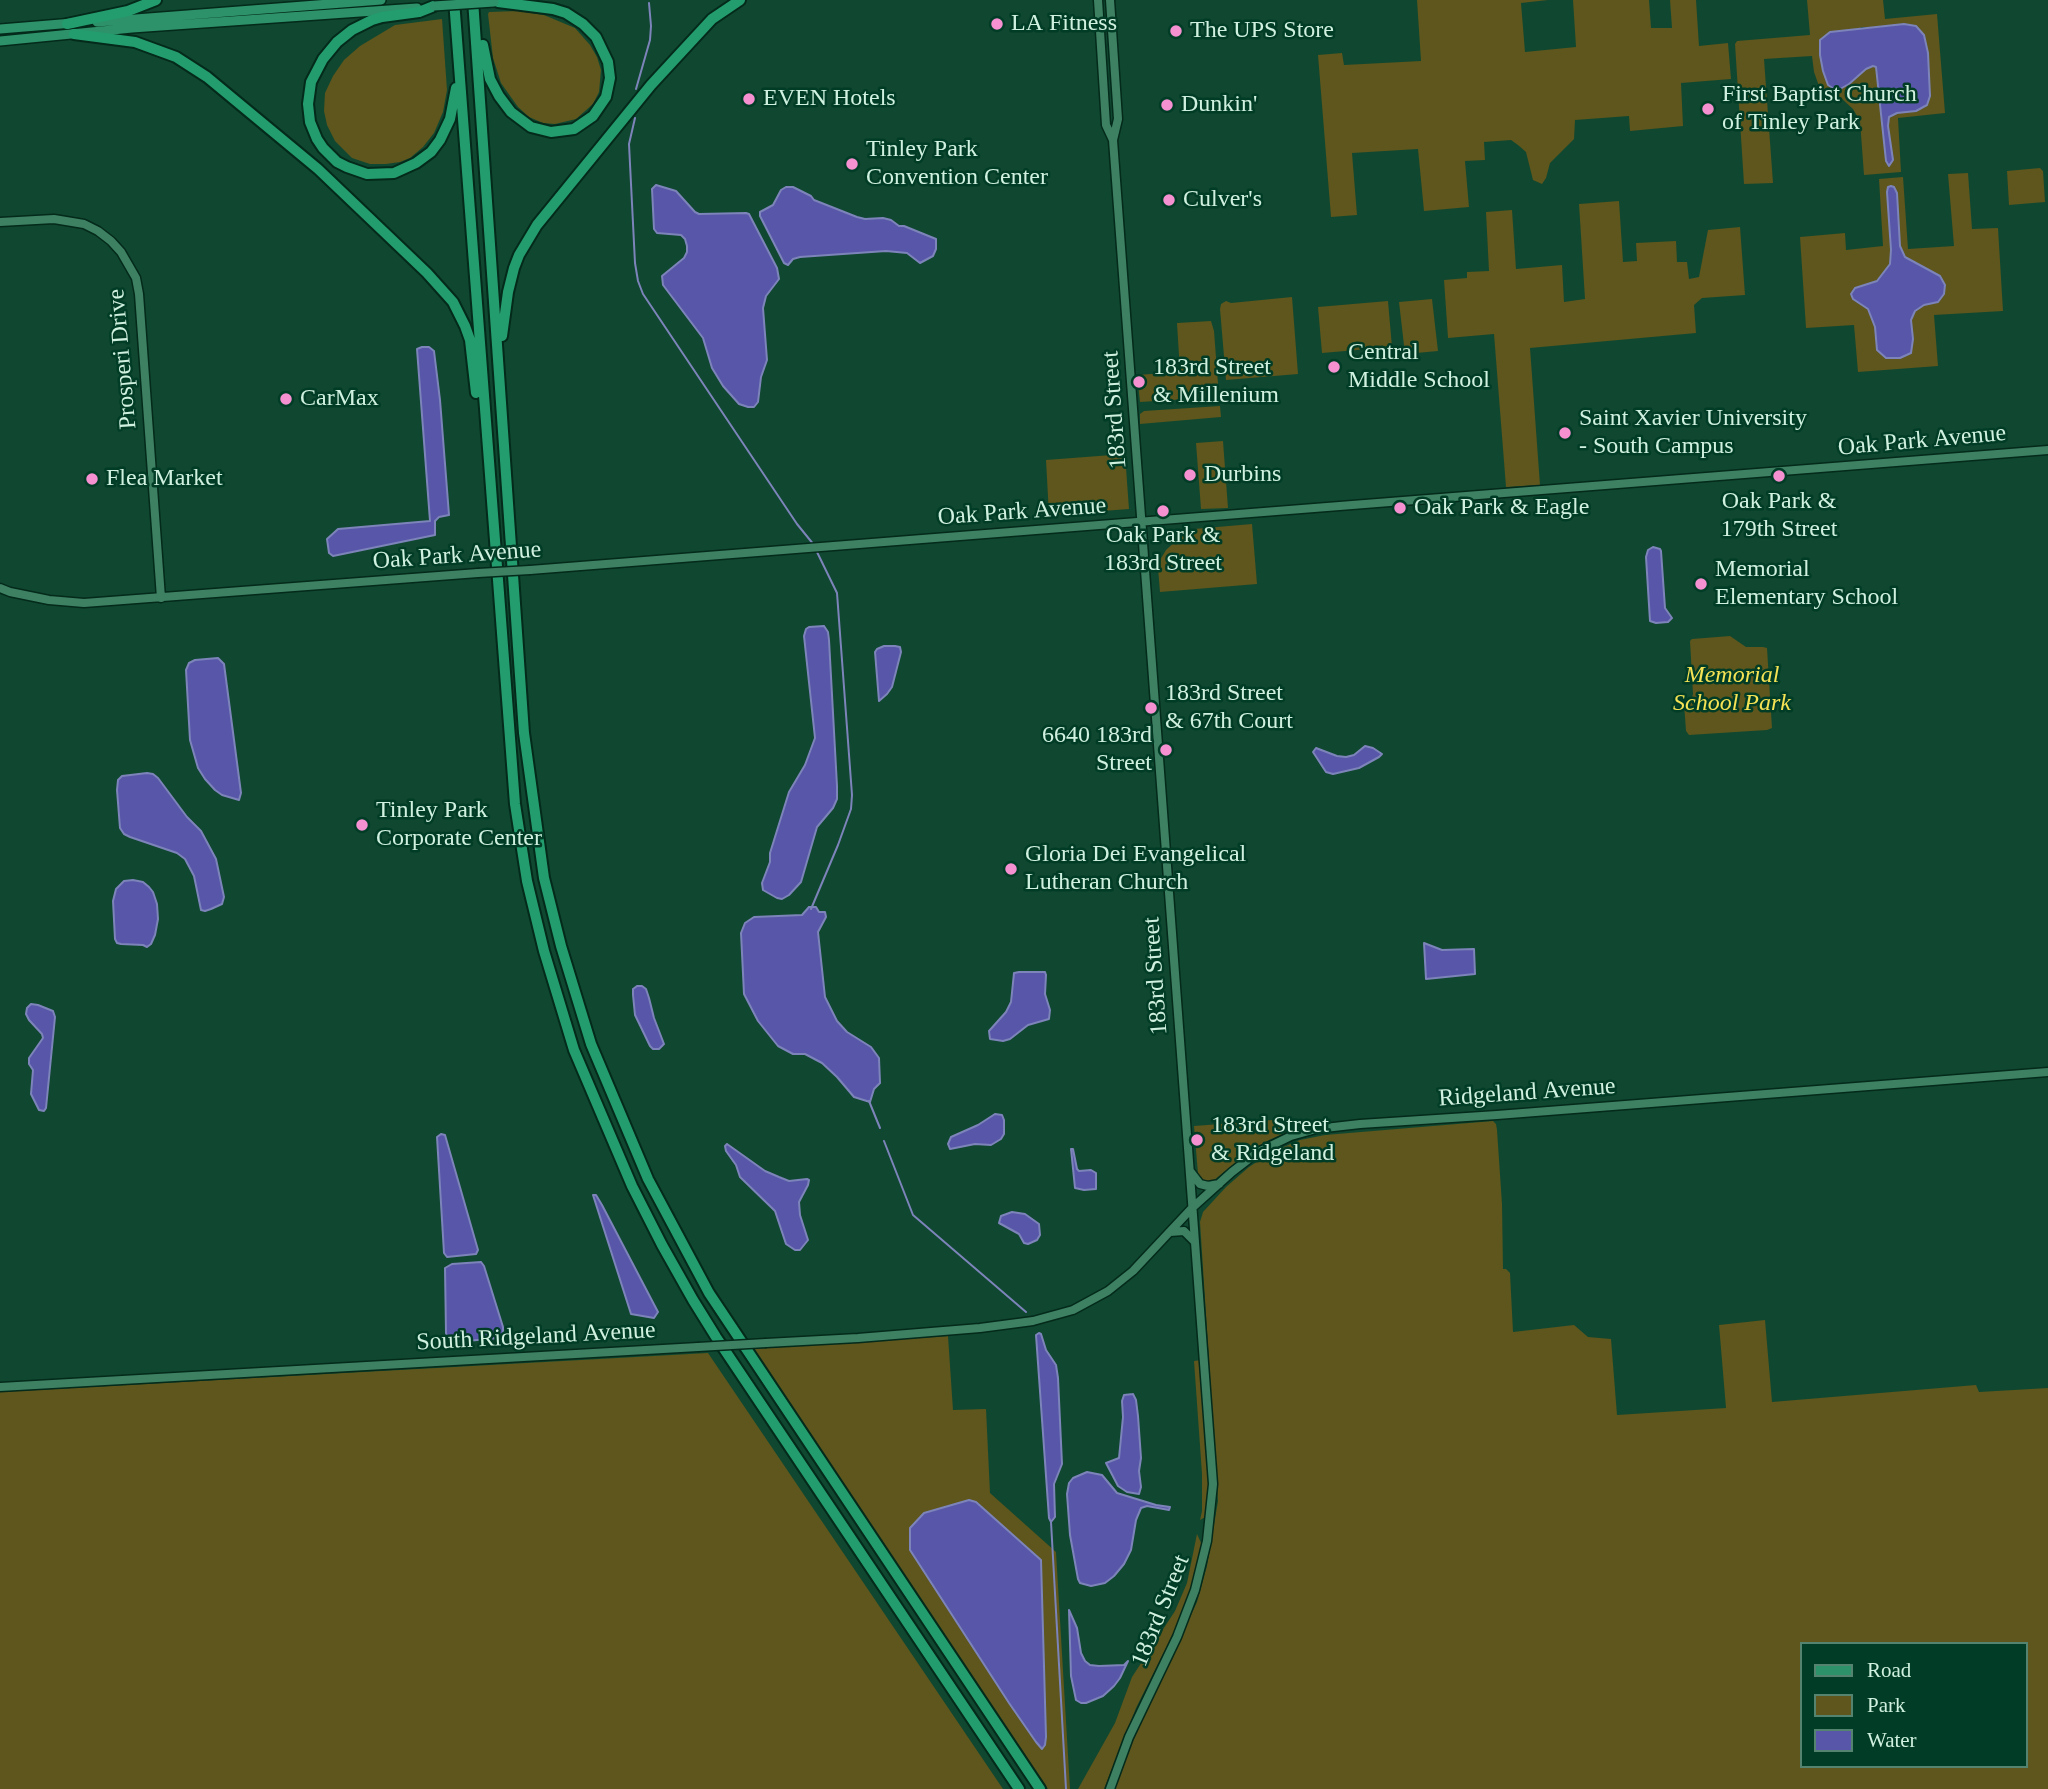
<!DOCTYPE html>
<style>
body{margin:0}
#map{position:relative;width:2048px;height:1789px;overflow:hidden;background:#104730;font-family:"Times New Roman",serif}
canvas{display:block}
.legend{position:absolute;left:1800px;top:1642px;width:228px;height:126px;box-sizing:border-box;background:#013c26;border:2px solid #548470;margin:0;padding:9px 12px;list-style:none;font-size:21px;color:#d0f1df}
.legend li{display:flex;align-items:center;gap:14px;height:35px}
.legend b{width:35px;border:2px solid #548470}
</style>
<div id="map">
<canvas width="2048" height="1789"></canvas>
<ul class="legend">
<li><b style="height:9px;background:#2d9269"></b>Road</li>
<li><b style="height:19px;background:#5e561c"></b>Park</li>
<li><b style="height:19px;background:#5856a9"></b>Water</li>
</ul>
</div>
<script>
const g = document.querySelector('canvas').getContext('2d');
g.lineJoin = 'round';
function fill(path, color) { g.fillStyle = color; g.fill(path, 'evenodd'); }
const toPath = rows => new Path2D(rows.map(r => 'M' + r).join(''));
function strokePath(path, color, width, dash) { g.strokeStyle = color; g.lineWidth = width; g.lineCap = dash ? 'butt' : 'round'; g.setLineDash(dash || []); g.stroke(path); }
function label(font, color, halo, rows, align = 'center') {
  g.font = font + ' "Times New Roman",serif'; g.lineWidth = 5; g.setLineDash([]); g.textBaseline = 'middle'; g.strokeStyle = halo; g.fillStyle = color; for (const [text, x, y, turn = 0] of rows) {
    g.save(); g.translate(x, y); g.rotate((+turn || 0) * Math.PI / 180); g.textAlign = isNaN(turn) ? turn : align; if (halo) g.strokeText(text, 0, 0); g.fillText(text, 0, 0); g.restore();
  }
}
fill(toPath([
 [1417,0,1548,0,1521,3,1525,52,1576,47,1573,0,1649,0,1651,28,1672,28,1670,0,1696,0,1699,46,1728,43,1731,79,1681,83,1683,126,1630,131,1629,116,1575,120,1574,139,1550,163,1546,178,1542,184,1533,180,1526,152,1518,145,1511,140,1484,142,1485,160,1465,161,1469,207,1424,211,1418,149,1352,153,1357,215,1331,217,1318,55,1342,53,1344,65,1421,61],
 [1807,0,1883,0,1885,19,1937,14,1945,113,1898,118,1901,172,1864,175,1860,121,1853,109,1840,97,1819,86,1814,72,1812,56,1764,59,1773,183,1744,184,1735,44,1737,41,1810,35],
 [1904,24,1928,53,1930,96,1927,105,1916,111,1897,113,1889,117,1888,126,1893,160,1887,164,1876,67,1873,66,1866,69,1849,84,1840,89,1861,27,1883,27],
 [518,11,544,15,575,28,590,45,597,57,601,70,599,92,593,104,576,119,555,124,543,123,529,117,518,107,501,83,493,58,488,14,489,12],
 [442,19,447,90,443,112,434,133,423,147,410,158,400,162,386,164,370,164,352,158,335,141,327,125,324,111,325,93,333,76,344,60,360,46,395,25],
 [2040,168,2043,171,2045,202,2009,205,2007,171],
 [1968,173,1972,229,1998,228,2003,311,1934,315,1938,366,1858,372,1854,325,1806,328,1800,237,1845,233,1846,250,1883,246,1879,179,1903,177,1908,249,1954,246,1948,174],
 [1897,193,1900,246,1905,257,1917,264,1938,302,1924,305,1915,311,1911,320,1913,339,1877,350,1875,327,1868,309,1856,288,1877,281,1890,264],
 [1619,201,1623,262,1637,261,1636,243,1676,241,1677,262,1687,262,1689,279,1699,277,1708,230,1740,227,1745,295,1702,298,1694,305,1696,333,1530,348,1540,485,1506,487,1494,334,1448,338,1444,280,1467,278,1467,272,1489,271,1486,212,1512,210,1516,269,1562,265,1564,302,1585,299,1579,204],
 [1292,297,1298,374,1226,380,1220,309,1221,304,1226,301,1231,303],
 [1432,299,1438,351,1405,354,1399,302],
 [1388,301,1392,347,1322,353,1318,307],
 [1211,321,1214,331,1219,397,1140,402,1137,375,1180,372,1177,323],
 [1220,406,1221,417,1140,424,1140,414,1144,411],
 [1223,441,1228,508,1201,509,1196,443],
 [1125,454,1129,509,1049,515,1046,460],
 [1252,524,1257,584,1160,592,1158,568,1160,560,1166,550,1180,537,1194,529],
 [1730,636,1746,647,1763,647,1767,648,1772,728,1767,730,1689,735,1686,731,1684,703,1692,697,1693,694,1690,641,1692,639],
 [1286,1119,1285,1133,1269,1140,1243,1156,1213,1181,1207,1183,1201,1181,1198,1174,1194,1126],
 [1493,1121,1496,1124,1497,1130,1502,1204,1503,1269,1506,1269,1510,1273,1513,1332,1574,1325,1588,1337,1611,1339,1617,1415,1726,1408,1719,1325,1765,1320,1772,1402,1976,1385,1979,1392,2048,1388,2048,1789,1114,1789,1131,1745,1197,1602,1207,1566,1218,1501,1200,1222,1203,1212,1226,1187,1249,1167,1272,1152,1300,1140,1325,1135],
 [1801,1644,2025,1644,2025,1766,1801,1766],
 [948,1336,953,1410,986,1409,990,1493,1056,1552,1070,1789,1048,1789,753,1349],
 [708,1353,1003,1789,0,1789,0,1392],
 [1201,1360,1210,1473,1209,1508,1207,1516,1200,1520,1202,1511,1202,1474,1194,1361],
 [1197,1534,1202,1545,1202,1552,1191,1590,1181,1618,1136,1708,1104,1789,1078,1789,1115,1723,1132,1677,1175,1611,1187,1583]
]), '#5e561c');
const water = toPath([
 [1904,24,1916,26,1924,35,1928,53,1930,96,1927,105,1916,111,1897,113,1889,117,1888,126,1893,160,1889,166,1886,161,1876,67,1873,66,1866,69,1849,84,1840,89,1834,89,1828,85,1823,71,1820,55,1820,40,1830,32,1904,24],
 [656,185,676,191,695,212,699,214,746,213,749,214,777,268,779,279,766,296,763,308,767,360,761,377,758,402,754,407,748,407,739,404,723,386,712,368,703,338,663,285,662,276,684,258,687,252,687,246,685,239,681,235,657,233,654,229,652,189,656,185],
 [1891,186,1894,187,1897,193,1900,246,1905,257,1940,276,1945,285,1944,294,1938,302,1924,305,1915,311,1911,320,1913,339,1911,353,1900,358,1886,358,1877,350,1875,327,1868,309,1853,299,1851,294,1855,288,1877,281,1890,264,1891,250,1887,192,1888,187,1891,186],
 [786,187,793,187,811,196,814,200,857,217,865,219,883,218,891,220,899,226,904,226,936,239,936,249,933,256,920,263,907,253,886,251,800,257,793,259,788,265,784,263,760,216,760,212,773,205,781,190,786,187],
 [422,347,429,347,434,351,440,400,449,515,439,517,435,521,435,535,333,556,329,553,327,539,338,529,430,521,417,349,422,347],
 [1653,547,1660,549,1661,551,1665,608,1672,618,1668,622,1656,623,1650,621,1646,557,1648,550,1653,547],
 [824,626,828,632,829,640,837,786,837,799,833,808,817,827,801,882,789,895,782,899,777,898,763,890,762,883,770,862,770,853,789,792,805,765,815,738,804,636,806,629,809,627,824,626],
 [884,646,895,646,900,647,901,652,892,687,887,694,879,701,875,652,877,649,884,646],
 [218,658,224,664,241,793,239,800,222,795,215,790,205,779,198,768,190,740,186,670,189,663,195,660,218,658],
 [1365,746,1373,748,1382,754,1379,757,1359,768,1333,774,1326,772,1313,752,1316,748,1337,756,1346,757,1354,755,1365,746],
 [147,773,153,774,158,778,187,817,201,831,216,859,224,897,222,904,211,909,205,911,201,910,194,876,185,859,177,853,130,837,124,834,120,828,117,790,118,780,122,776,147,773],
 [133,880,143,882,149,887,153,892,157,904,158,919,155,935,151,944,147,947,143,945,121,944,117,943,115,939,113,901,116,889,124,881,133,880],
 [809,907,816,907,819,912,825,912,826,917,818,932,825,997,837,1021,847,1032,871,1047,879,1058,880,1083,874,1089,870,1102,854,1097,837,1077,822,1063,805,1054,793,1054,778,1046,758,1021,744,994,741,933,745,923,754,917,802,915,809,907],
 [1424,943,1442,950,1474,949,1475,974,1426,979,1424,943],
 [1019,972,1045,972,1046,975,1045,994,1050,1010,1049,1019,1028,1025,1010,1039,1003,1041,990,1039,989,1031,1006,1012,1011,1002,1014,973,1019,972],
 [637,986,642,986,646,989,649,998,654,1018,664,1044,659,1049,653,1049,650,1046,635,1015,633,995,633,989,637,986],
 [31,1004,38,1005,53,1011,55,1017,46,1108,44,1111,39,1110,31,1094,33,1070,29,1064,29,1058,43,1038,42,1034,29,1020,26,1014,27,1008,31,1004],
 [995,1114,1002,1115,1004,1120,1004,1134,1001,1139,991,1145,975,1144,950,1149,948,1144,951,1137,978,1125,995,1114],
 [441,1134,445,1135,478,1250,476,1254,447,1257,444,1253,437,1137,441,1134],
 [727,1144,765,1171,779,1177,789,1181,807,1179,809,1180,808,1185,799,1202,800,1215,808,1240,800,1250,795,1250,786,1244,775,1211,740,1177,736,1165,726,1151,725,1146,727,1144],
 [1071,1149,1073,1149,1077,1169,1079,1171,1091,1170,1096,1173,1096,1189,1084,1190,1075,1188,1071,1149],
 [593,1195,596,1195,602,1205,658,1312,654,1318,631,1314,593,1195],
 [1012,1212,1025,1214,1039,1224,1040,1235,1037,1240,1028,1244,1024,1243,1019,1234,999,1223,1001,1216,1012,1212],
 [481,1262,484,1266,503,1327,503,1334,499,1338,456,1342,448,1340,446,1333,445,1268,452,1264,481,1262],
 [1039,1333,1041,1334,1046,1350,1056,1365,1058,1378,1062,1464,1054,1484,1055,1517,1051,1522,1049,1518,1036,1335,1039,1333],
 [1133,1394,1136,1400,1138,1416,1141,1458,1139,1471,1141,1487,1139,1494,1127,1492,1118,1486,1106,1463,1119,1458,1123,1417,1122,1401,1124,1395,1133,1394],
 [1087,1472,1102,1475,1117,1493,1156,1505,1170,1507,1169,1510,1147,1506,1141,1508,1136,1520,1131,1550,1124,1564,1114,1576,1105,1583,1091,1586,1080,1583,1078,1579,1070,1535,1067,1494,1069,1483,1073,1478,1087,1472],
 [969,1500,976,1502,1041,1560,1046,1737,1045,1745,1042,1749,1036,1742,1009,1703,910,1550,910,1528,924,1513,969,1500],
 [1069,1610,1077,1628,1081,1653,1085,1661,1090,1665,1099,1666,1124,1665,1128,1661,1120,1678,1114,1686,1103,1696,1086,1703,1081,1703,1076,1700,1071,1676,1069,1610]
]);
fill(water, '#5856a9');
strokePath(water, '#7c84b9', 2);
strokePath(toPath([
 [636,89,650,40,651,26,649,3],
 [635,118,629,144,630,164,635,263,638,281,643,294,797,524,814,545],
 [811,909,838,845,851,809,852,795,837,593,816,550],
 [869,1101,880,1128],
 [884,1141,913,1215,1026,1312],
 [1051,1522,1066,1789]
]), '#7c84b9', 2);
const secondary = toPath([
 [1098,0,1106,125,1113,140],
 [1110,0,1118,119,1113,140,1213,1484,1207,1541,1195,1590,1177,1637,1129,1737,1110,1789],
 [0,222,54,219,84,224,98,231,111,241,121,252,136,278,139,294,161,598],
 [530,570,2048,450],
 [0,588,10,592,49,600,84,603,478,573],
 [1190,1171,1200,1184,1208,1186,1219,1184],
 [1170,1232,1184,1231,1194,1241],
 [766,1343,858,1338,980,1328,1033,1321,1073,1310,1108,1291,1133,1271,1192,1208,1232,1172,1258,1152,1291,1136,1316,1129,1360,1124,1497,1115,2048,1072],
 [0,1387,698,1347]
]);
const primary = toPath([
 [97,22,381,0],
 [0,29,73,23],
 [0,41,132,28,417,8]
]);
const highway = toPath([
 [454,0,515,804,527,881,544,951,574,1050,632,1186,662,1245,693,1300,716,1337,1019,1789],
 [473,0,524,733,544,878,561,946,591,1044,648,1179,709,1293,1040,1789],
 [434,6,419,12,382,17,372,20,352,30,337,42,323,59,311,82,308,104,310,122,317,139,323,148,337,162,347,167,367,174,394,173,416,163,431,152,440,140,450,119,456,88],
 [67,24,128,11,156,0],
 [74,34,135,42,176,57,207,77,318,169,427,273,453,302,465,326,470,340,476,393],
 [483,45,490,79,499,96,511,112,531,127,551,132,574,129,593,116,606,97,610,78,608,62,596,37,583,24,566,13,553,9,498,2],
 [502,336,508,292,514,268,519,255,537,225,651,85,712,19,740,0]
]);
strokePath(secondary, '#042a1b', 11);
strokePath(primary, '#042a1b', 12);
strokePath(highway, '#042a1b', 14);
strokePath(secondary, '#3d8162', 8);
strokePath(primary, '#2d9269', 9);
strokePath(highway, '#239d6e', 10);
const secondaryBridge = toPath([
 [478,573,530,570],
 [698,1347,766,1343]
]);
const primaryBridge = toPath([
 [434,6,494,2]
]);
strokePath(secondaryBridge, '#042a1b', 11, []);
strokePath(primaryBridge, '#042a1b', 12, []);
strokePath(secondaryBridge, '#3d8162', 8);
strokePath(primaryBridge, '#2d9269', 9);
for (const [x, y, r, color] of [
 [997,24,7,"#f591d1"],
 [1176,31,7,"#f591d1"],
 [749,99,7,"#f591d1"],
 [1167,105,7,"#f591d1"],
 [1708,109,7,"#f591d1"],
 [852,164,7,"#f591d1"],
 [1169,200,7,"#f591d1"],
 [1334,367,7,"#f591d1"],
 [1139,382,7,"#f591d1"],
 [286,399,7,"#f591d1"],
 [1565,433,7,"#f591d1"],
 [1190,475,7,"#f591d1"],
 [1779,476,7,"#f591d1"],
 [92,479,7,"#f591d1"],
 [1400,508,7,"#f591d1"],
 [1163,511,7,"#f591d1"],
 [1701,584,7,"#f591d1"],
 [1151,708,7,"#f591d1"],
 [1166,750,7,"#f591d1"],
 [362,825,7,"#f591d1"],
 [1011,869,7,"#f591d1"],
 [1197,1140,7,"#f591d1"]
]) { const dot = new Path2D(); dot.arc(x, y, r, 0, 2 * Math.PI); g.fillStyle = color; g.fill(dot); strokePath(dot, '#013c26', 2.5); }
label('24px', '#d0f1df', '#013c26', [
 ["LA Fitness",1011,24],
 ["The UPS Store",1190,31],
 ["First Baptist Church",1722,95],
 ["of Tinley Park",1722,123],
 ["EVEN Hotels",763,99],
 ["Dunkin'",1181,105],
 ["Tinley Park",866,150],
 ["Convention Center",866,178],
 ["Culver's",1183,200],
 ["Central",1348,353],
 ["Middle School",1348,381],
 ["183rd Street",1153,368],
 ["& Millenium",1153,396],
 ["CarMax",300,399],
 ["Saint Xavier University",1579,419],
 ["- South Campus",1579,447],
 ["Durbins",1204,475],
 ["Flea Market",106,479],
 ["Oak Park &",1779,502,"center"],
 ["179th Street",1779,530,"center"],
 ["Oak Park & Eagle",1414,508],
 ["Oak Park &",1163,536,"center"],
 ["183rd Street",1163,564,"center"],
 ["Memorial",1715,570],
 ["Elementary School",1715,598],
 ["183rd Street",1165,694],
 ["& 67th Court",1165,722],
 ["6640 183rd",1152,736,"right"],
 ["Street",1152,764,"right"],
 ["Tinley Park",376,811],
 ["Corporate Center",376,839],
 ["Gloria Dei Evangelical",1025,855],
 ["Lutheran Church",1025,883],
 ["183rd Street",1211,1126],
 ["& Ridgeland",1211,1154]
], 'left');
label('24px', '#d0f1df', '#013c26', [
 ["Prosperi Drive",123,359,-95],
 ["183rd Street",1115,410,-94],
 ["Oak Park Avenue",1922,441,-5],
 ["Oak Park Avenue",1022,512,-4],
 ["Oak Park Avenue",457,556,-4],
 ["183rd Street",1156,976,-94],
 ["Ridgeland Avenue",1527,1093,-4],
 ["South Ridgeland Avenue",536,1337,-3],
 ["183rd Street",1161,1611,-68]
]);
label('italic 24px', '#f5e355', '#013c26', [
 ["Memorial",1732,676],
 ["School Park",1732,704]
]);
</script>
